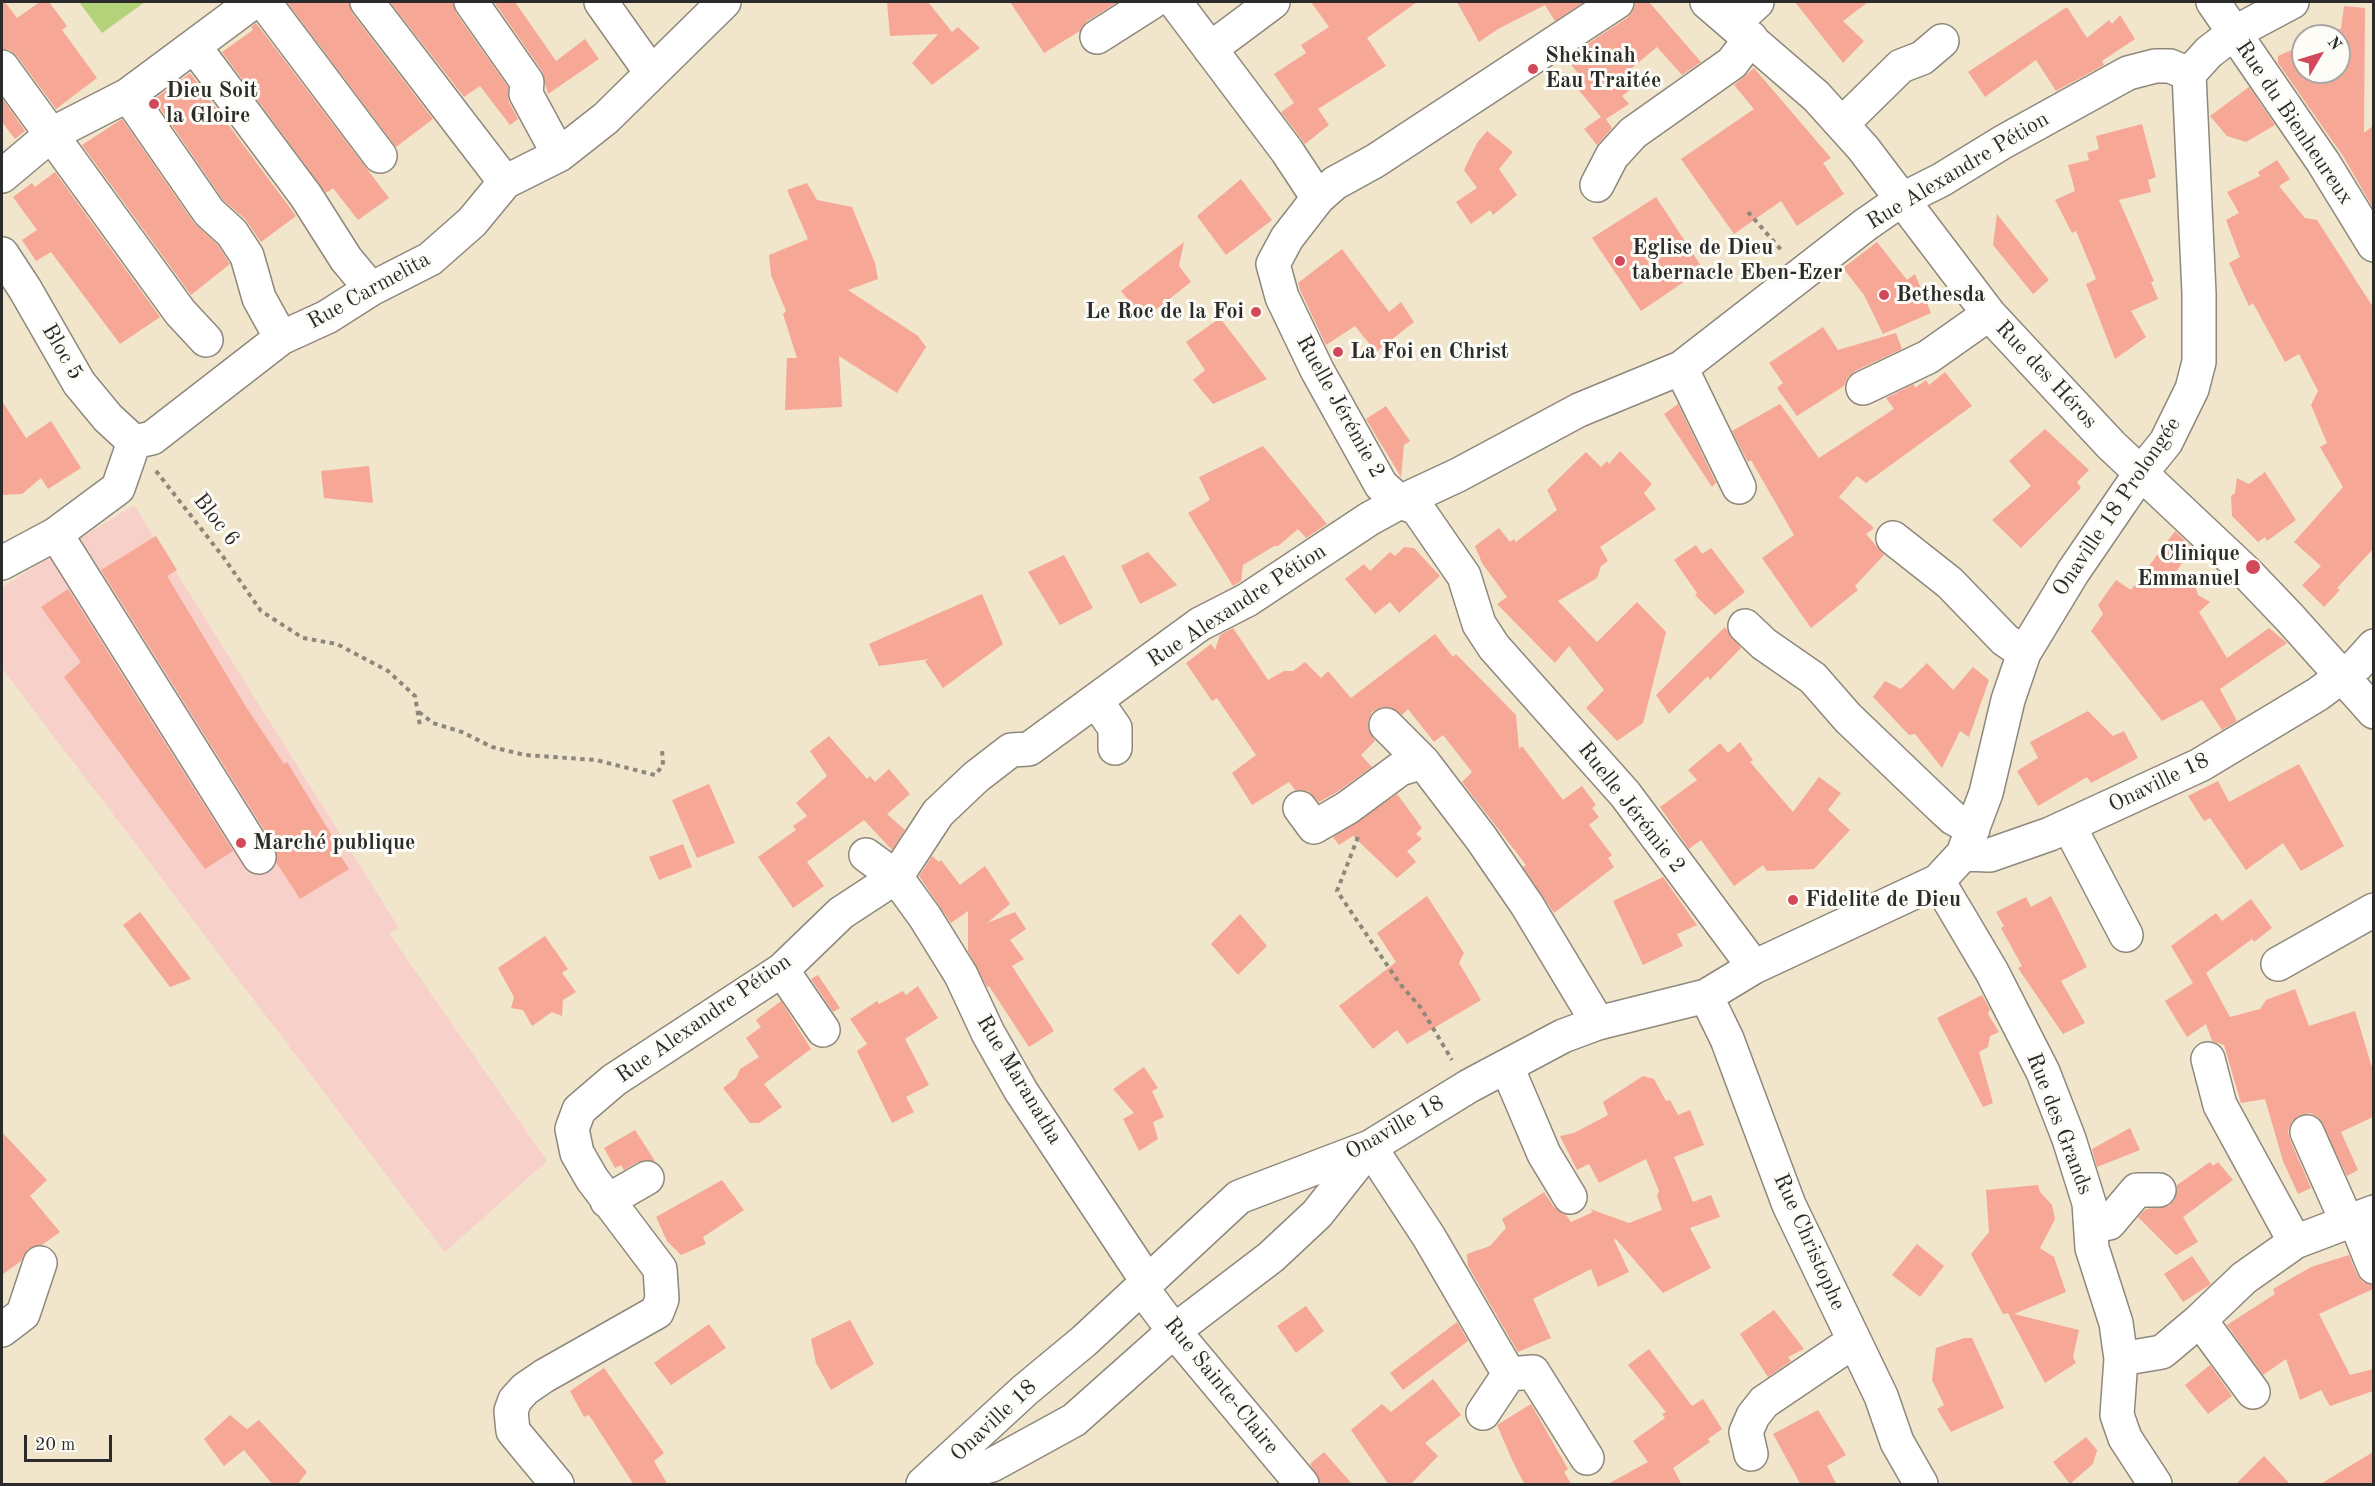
<!DOCTYPE html>
<meta charset="utf-8">
<style>
body{margin:0}
#map{position:relative;width:2375px;height:1486px;overflow:hidden;background:#f1e6cc;font-family:"Old Standard TT",serif}
canvas{display:block}
.frame{position:absolute;inset:0;border:3px solid #2b2b2b;pointer-events:none}
.north{position:absolute;left:2291px;top:24px;width:60px;height:60px;box-sizing:border-box;background:#fdfcf7;border:2px solid #a9a8a5;border-radius:50%;rotate:52deg;font-size:16px;font-weight:700;line-height:24px;text-align:center;color:#2b2b2b}
.north::after{content:'';display:block;margin:auto;width:21px;height:27px;background:#d1495b;clip-path:polygon(50% 0,100% 100%,50% 72%,0 100%)}
.scale{position:absolute;left:24px;top:1435px;width:88px;height:27px;box-sizing:border-box;border:3px solid #2b2b2b;border-top:0;padding-left:8px;font-size:18px;line-height:21px;white-space:nowrap;color:#2b2b2b;-webkit-text-stroke:4px #fdfcf7;paint-order:stroke}
</style>
<div id="map">
<canvas width="2375" height="1486"></canvas>
<div class="frame"></div>
<div class="north">N</div>
<div class="scale">20 m</div>
</div>
<script>
const g = document.querySelector('canvas').getContext('2d');
g.lineJoin = 'round';
function fill(path, color) { g.fillStyle = color; g.fill(path, 'evenodd'); }
const toPath = rows => new Path2D(rows.map(r => 'M' + r).join(''));
function strokePath(path, color, width, dash) { g.strokeStyle = color; g.lineWidth = width; g.lineCap = dash ? 'butt' : 'round'; g.setLineDash(dash || []); g.stroke(path); }
function label(font, color, halo, rows, align = 'center') {
  g.font = font + ' "Old Standard TT",serif'; g.lineWidth = 6; g.setLineDash([]); g.textBaseline = 'middle'; g.strokeStyle = halo; g.fillStyle = color; for (const [text, x, y, turn = 0] of rows) {
    g.save(); g.translate(x, y); g.rotate((+turn || 0) * Math.PI / 180); g.textAlign = isNaN(turn) ? turn : align; if (halo) g.strokeText(text, 0, 0); g.fillText(text, 0, 0); g.restore();
  }
}
fill(toPath([
 [134,505,399,928,389,933,547,1161,445,1252,2,668,2,587]
]), '#f7d0ca');
fill(toPath([
 [79,2,145,2,102,33]
]), '#b4d279');
fill(toPath([
 [2,2,5,2,17,18,40,2,49,2,67,26,62,30,97,78,56,109,17,56,10,50,2,49],
 [287,2,349,2,352,13,433,119,396,147],
 [390,2,453,2,456,13,508,87,509,102,518,119,510,125,480,86,464,97],
 [494,2,515,2,556,61,585,39,599,59,548,94,542,71],
 [887,2,928,2,952,32,958,27,980,48,932,85,912,63,938,34,890,36],
 [1010,2,1118,2,1087,21,1080,31,1044,53],
 [1311,2,1417,2,1367,38,1386,66,1318,109,1329,125,1305,144,1281,112,1294,103,1274,74,1306,53,1301,45,1329,27],
 [1457,2,1584,2,1555,21,1545,5,1498,29,1479,42],
 [1636,2,1649,2,1701,62,1682,75,1657,47,1625,74,1634,87,1622,96,1629,104,1606,119,1612,128,1597,145,1584,129,1601,117,1572,82,1580,76,1566,58,1627,18,1633,11],
 [1795,2,1868,2,1843,21,1864,41,1843,63],
 [2344,6,2365,8,2364,133,2373,126,2373,208,2343,156,2278,63,2278,56,2303,45,2303,72,2339,72,2339,36,2327,36,2327,29,2341,29],
 [2067,7,2087,38,2109,20,2112,24,2120,15,2135,39,2102,61,2104,65,2056,91,2036,60,1985,97,1968,72],
 [256,23,389,198,358,220,333,188,326,193,222,52,253,30,251,27],
 [1754,68,1831,158,1823,163,1844,194,1797,226,1781,201,1734,234,1681,159,1754,109,1734,85],
 [190,73,296,216,261,242,245,219,223,200,154,99],
 [2249,87,2275,125,2246,142,2227,136,2210,116],
 [2,98,25,131,15,139,2,122],
 [122,119,194,223,218,245,230,264,191,295,82,145],
 [2142,124,2156,177,2148,180,2151,192,2119,200,2154,281,2151,282,2158,299,2131,311,2146,337,2115,359,2086,284,2096,279,2076,231,2072,233,2055,200,2075,191,2068,165,2089,160,2087,153,2099,149,2096,136],
 [1487,131,1513,152,1499,169,1517,195,1493,215,1490,210,1471,224,1456,202,1477,188,1464,170,1477,143],
 [2277,160,2290,179,2279,186,2305,218,2317,220,2373,307,2373,549,2337,588,2340,590,2324,607,2302,585,2321,566,2294,542,2343,487,2320,447,2327,443,2311,405,2318,391,2299,354,2285,362,2253,303,2249,306,2229,263,2240,257,2226,220,2239,213,2227,192,2260,176,2258,172],
 [55,172,160,317,120,344,51,252,36,261,22,240,37,230,13,197,32,183,35,187],
 [1241,179,1272,220,1226,255,1197,216],
 [807,183,817,200,852,207,875,263,878,279,848,290,918,336,926,347,897,393,839,356,842,407,785,410,787,358,797,358,783,314,786,311,771,275,769,255,808,239,787,190],
 [1656,197,1703,269,1641,311,1592,238],
 [1997,214,2049,280,2033,294,1993,245],
 [1184,242,1179,266,1191,282,1144,319,1121,291],
 [1877,242,1907,280,1915,274,1931,313,1883,334,1864,295,1843,268],
 [1342,249,1389,312,1401,302,1414,322,1376,352,1355,326,1326,345,1300,290,1298,283],
 [1220,318,1267,379,1213,404,1193,380,1205,370,1186,342],
 [1823,327,1838,350,1896,333,1902,349,1855,371,1848,377,1844,386,1797,416,1777,388,1783,383,1769,363],
 [1945,372,1972,406,1866,483,1857,476,1839,497,1874,528,1866,534,1884,555,1855,586,1858,590,1811,628,1762,558,1794,535,1751,460,1748,462,1732,431,1780,404,1819,458,1894,409,1886,398,1914,384,1915,388,1926,380,1929,385],
 [2,401,26,438,51,421,81,468,48,489,41,478,22,494,2,495],
 [1678,404,1716,483,1712,487,1664,414],
 [1386,406,1410,441,1404,445,1401,477,1366,419],
 [2045,429,2089,470,2077,482,2081,488,2021,548,1992,520,2031,486,2009,461],
 [1263,446,1327,524,1306,538,1298,529,1278,546,1274,546,1243,565,1241,581,1233,586,1188,513,1210,500,1199,477],
 [1620,451,1652,484,1644,493,1656,509,1600,547,1608,561,1601,566,1597,578,1558,601,1597,642,1637,602,1666,632,1643,723,1617,741,1586,708,1604,690,1569,646,1555,663,1497,604,1507,597,1482,563,1475,546,1499,528,1510,542,1514,539,1516,542,1557,510,1547,490,1586,452,1601,467,1607,461,1609,464],
 [369,466,373,503,324,498,321,471],
 [2265,472,2296,520,2267,541,2265,537,2258,542,2232,516,2231,496,2235,493,2237,478,2249,484],
 [2175,531,2193,548,2175,573,2196,588,2198,595,2210,602,2199,612,2227,658,2269,628,2287,643,2220,689,2237,721,2222,730,2202,700,2162,721,2091,631,2103,614,2098,605,2116,580,2131,590],
 [156,536,177,570,167,576,246,707,284,764,287,762,334,839,331,841,349,869,300,899,276,862,275,847,101,570],
 [1696,545,1702,554,1711,548,1745,592,1715,615,1695,595,1697,593,1674,560],
 [1404,547,1414,548,1440,576,1399,613,1390,602,1375,614,1345,579,1364,564,1370,571,1390,552,1395,556],
 [1148,552,1177,585,1140,604,1121,566],
 [1064,555,1093,608,1060,625,1028,572],
 [68,589,233,851,205,869,64,677,81,662,41,607],
 [982,594,1003,644,943,688,925,661,929,659,879,666,869,644],
 [1725,627,1741,648,1710,680,1708,676,1669,714,1656,695],
 [1233,628,1268,680,1284,671,1293,671,1305,662,1321,678,1328,671,1351,698,1435,634,1453,657,1456,654,1516,715,1519,749,1522,746,1563,800,1582,786,1596,805,1592,808,1599,817,1589,825,1612,855,1608,858,1614,867,1554,913,1523,867,1526,865,1462,782,1472,772,1443,735,1434,742,1408,709,1402,715,1390,707,1381,707,1372,712,1368,721,1368,729,1375,741,1361,755,1372,767,1337,792,1319,802,1308,791,1295,790,1289,782,1252,805,1232,773,1256,755,1217,698,1212,701,1186,663,1211,644,1215,650,1220,635],
 [1927,663,1953,690,1973,667,1989,680,1969,737,1960,731,1942,768,1915,734,1909,735,1873,697,1885,681,1901,689],
 [2088,711,2113,736,2124,731,2138,758,2091,783,2087,777,2038,806,2017,771,2038,758,2030,742],
 [829,736,867,779,870,776,875,782,889,769,910,794,887,814,905,830,892,850,864,820,807,862,824,886,793,908,758,857,796,830,793,826,807,816,796,803,827,776,810,751],
 [1740,742,1753,760,1750,762,1793,812,1819,777,1841,793,1828,810,1850,830,1814,869,1767,871,1763,865,1734,886,1701,840,1689,849,1660,807,1697,780,1688,770,1720,743,1728,753],
 [2299,764,2344,846,2301,871,2283,843,2246,870,2210,818,2204,821,2188,796,2218,781,2229,802],
 [709,784,735,843,697,858,672,800],
 [1397,794,1422,828,1416,834,1422,839,1407,851,1416,862,1397,878,1353,836,1339,845,1333,837],
 [683,844,692,867,659,880,649,857],
 [932,856,939,862,941,860,960,885,985,866,1010,904,987,923,1015,912,1026,929,1010,940,1024,959,1012,966,1054,1031,1029,1047,989,986,987,987,968,951,968,911,951,923,919,876],
 [1663,877,1697,925,1677,934,1683,946,1643,965,1613,901],
 [1427,896,1464,953,1459,963,1481,1000,1407,1044,1397,1030,1373,1049,1339,1006,1396,962,1377,933],
 [2051,896,2087,967,2061,981,2085,1023,2063,1034,2018,968,2022,966,2001,928,2004,926,1996,912,2026,897,2031,907],
 [2251,899,2272,928,2254,942,2252,939,2206,973,2230,1017,2260,1009,2266,1000,2295,989,2309,1026,2355,1011,2373,1071,2373,1117,2341,1132,2358,1170,2347,1176,2318,1117,2310,1113,2300,1115,2292,1121,2288,1131,2290,1140,2311,1188,2298,1194,2283,1161,2265,1099,2241,1103,2224,1045,2212,1041,2206,1024,2187,1037,2165,1001,2193,983,2171,946,2216,913,2222,921],
 [140,912,191,979,170,987,123,925],
 [1240,914,1267,946,1238,975,1211,944],
 [545,936,568,969,562,973,576,992,563,1000,562,1016,552,1012,532,1026,523,1010,511,1008,514,997,498,968],
 [818,975,840,1008,833,1012,811,979],
 [918,986,938,1018,905,1039,929,1085,906,1097,914,1112,892,1123,857,1051,867,1044,850,1019,877,1001,879,1004,903,991,906,995],
 [1982,995,1990,1009,1988,1014,1999,1032,1990,1036,1988,1047,1979,1052,1993,1103,1983,1107,1937,1018],
 [781,1001,811,1049,764,1084,782,1107,759,1123,750,1123,723,1088,736,1078,740,1069,759,1057,746,1038,761,1027,756,1020],
 [1144,1067,1158,1088,1152,1091,1164,1117,1153,1122,1158,1139,1139,1151,1123,1119,1134,1113,1113,1089],
 [1643,1076,1654,1079,1666,1101,1670,1100,1678,1115,1690,1110,1704,1145,1674,1157,1693,1202,1711,1195,1720,1217,1690,1228,1711,1268,1663,1293,1616,1239,1614,1240,1629,1272,1598,1287,1591,1269,1533,1299,1551,1338,1518,1352,1468,1266,1467,1254,1490,1246,1506,1228,1502,1219,1544,1192,1554,1207,1566,1215,1571,1222,1593,1212,1590,1209,1629,1223,1662,1210,1657,1196,1659,1191,1646,1159,1599,1183,1589,1164,1577,1170,1560,1136,1574,1133,1608,1115,1603,1102],
 [2130,1128,2140,1150,2097,1167,2092,1149],
 [635,1130,655,1161,638,1162,624,1170,621,1165,615,1168,604,1148],
 [2,1132,47,1180,30,1196,60,1232,42,1245,28,1249,21,1261,2,1275],
 [2210,1162,2213,1166,2218,1162,2233,1180,2183,1217,2198,1242,2176,1255,2138,1217,2146,1209,2169,1206,2175,1199,2177,1185],
 [722,1180,744,1210,703,1237,706,1244,681,1255,667,1241,656,1217],
 [2038,1185,2040,1192,2052,1205,2055,1219,2040,1248,2054,1257,2066,1292,2014,1314,2079,1330,2073,1357,2076,1363,2045,1383,2008,1313,2003,1314,1971,1254,1989,1232,1986,1190],
 [1917,1244,1944,1266,1920,1297,1892,1275],
 [2349,1255,2357,1275,2363,1282,2373,1285,2373,1289,2319,1314,2350,1375,2373,1369,2373,1391,2330,1406,2321,1390,2300,1400,2286,1359,2263,1375,2227,1325,2275,1294,2273,1289,2311,1267],
 [2192,1256,2211,1284,2183,1302,2164,1274],
 [1306,1306,1324,1331,1296,1353,1277,1326],
 [1774,1310,1804,1349,1788,1357,1791,1361,1768,1377,1740,1334],
 [850,1320,874,1364,831,1390,816,1363,811,1339],
 [1457,1322,1468,1341,1403,1390,1390,1373],
 [709,1324,726,1348,671,1385,654,1363],
 [1964,1338,1972,1338,2004,1408,1951,1432,1937,1409,1944,1405,1932,1380,1936,1348],
 [1649,1349,1692,1406,1703,1399,1722,1429,1708,1439,1710,1442,1673,1468,1682,1485,1606,1485,1648,1462,1633,1441,1665,1418,1662,1414,1666,1412,1628,1365],
 [2210,1365,2232,1396,2208,1414,2185,1385],
 [604,1368,664,1453,654,1461,668,1485,634,1485,589,1415,584,1417,570,1391],
 [1433,1379,1461,1415,1425,1443,1438,1456,1410,1485,1389,1485,1351,1430,1382,1404,1391,1412],
 [1531,1404,1568,1469,1564,1472,1572,1485,1525,1485,1513,1462,1497,1425],
 [1818,1410,1846,1455,1827,1466,1837,1485,1801,1485,1773,1434],
 [230,1415,247,1429,259,1420,307,1472,297,1485,273,1485,244,1450,224,1466,204,1439],
 [2086,1437,2097,1450,2093,1464,2070,1484,2053,1462],
 [1324,1452,1353,1485,1322,1485,1310,1464],
 [2373,1452,2373,1485,2319,1485],
 [2264,1456,2291,1485,2235,1485]
]), '#f6a795');
const minor = toPath([
 [264,2,380,156],
 [367,2,505,182],
 [471,2,527,82,526,94,559,155],
 [601,2,650,71],
 [1175,2,1287,151,1318,198],
 [1617,2,1375,161,1335,183,1318,198,1287,238,1273,264,1282,297,1317,370,1381,485,1400,502,1417,508,1464,576,1479,624,1494,647,1625,794,1754,967],
 [1707,2,1816,96,1863,148,1989,314,2111,445,2246,572,2290,618,2374,712],
 [2213,2,2323,162,2374,245],
 [1734,23,1757,2],
 [1097,37,1152,2],
 [194,46,306,196,346,259,371,289],
 [1210,49,1273,2],
 [2,67,180,312,206,340],
 [2189,74,2209,52,2234,33,2292,2],
 [128,95,209,212,232,233,247,256,259,298,281,338],
 [1842,124,1901,66,1922,58,1942,41],
 [2,176,52,134,128,95,253,2],
 [1597,185,1612,156,1633,133,1732,63,1751,38],
 [2,254,25,289,79,383,108,418,134,442],
 [1681,368,1739,487],
 [1863,388,1928,357,1989,314],
 [134,442,152,438,281,338,327,317,371,289,430,259,472,222,505,182,559,155,606,118,724,2],
 [56,534,259,857],
 [1893,538,1950,583,2005,640,2024,653],
 [2,563,56,534,118,488,134,442],
 [1745,626,1764,644,1813,678,1848,718,1939,805,1953,818,1973,829],
 [1097,702,1115,728,1115,748],
 [1386,725,1423,762,1481,838,1527,905,1598,1023],
 [1300,808,1314,827,1347,808,1400,769,1423,762],
 [2069,826,2126,935],
 [1963,854,1990,855,2050,834,2200,765,2318,694,2357,665,2374,646],
 [866,855,896,877,925,917,961,975,988,1033,1021,1091,1147,1281],
 [1938,881,1992,972,2043,1072,2069,1139,2089,1203,2092,1248,2116,1323,2121,1359,2117,1415,2125,1438,2155,1484],
 [2278,964,2374,910],
 [782,970,823,1030],
 [1706,996,1727,1039,1789,1205,1881,1396,1897,1442,1921,1484],
 [2208,1059,2220,1105,2295,1242],
 [1507,1067,1544,1154,1570,1197],
 [2307,1132,2347,1222],
 [607,1201,647,1178],
 [2355,1220,2374,1267],
 [2092,1226,2109,1223,2137,1190,2159,1190],
 [1141,1287,1174,1331,1302,1484],
 [2200,1320,2253,1392],
 [2,1330,23,1314,40,1263],
 [2121,1359,2162,1352,2200,1320,2244,1278,2295,1242,2374,1212],
 [1483,1413,1509,1374],
 [1751,1454,1746,1432,1753,1416,1764,1402,1854,1341],
 [944,1467,958,1475,992,1465,1074,1420,1174,1331,1271,1257,1317,1214,1370,1147,1429,1237,1509,1374,1533,1372,1587,1458],
 [557,1484,513,1431,511,1411,515,1400,525,1389,544,1376,657,1312,662,1299,660,1269,592,1179,577,1153,572,1129,579,1110,614,1080,782,970,841,913,896,877,938,813,976,777,1011,750,1029,749,1200,624,1247,600,1369,519,1400,502,1458,475,1579,410,1681,368,1865,225,1901,200,1941,180,2003,142,2128,73,2155,66,2170,66,2189,74],
 [923,1484,1025,1390,1084,1341,1239,1197,1370,1147,1469,1086,1563,1036,1598,1023,1706,996,1754,967,1938,881,1963,854,1986,793,2008,700,2024,653,2073,572,2140,474,2166,442,2192,389,2199,362,2199,293,2189,74]
]);
strokePath(minor, '#8e887c', 36);
strokePath(toPath([
 [1748,212,1783,252],
 [156,471,224,558,261,611,303,638,337,644,388,671,415,696,420,726],
 [419,712,433,723,462,732,492,747,525,755,596,760,655,775,663,765,662,749],
 [1358,837,1337,891,1400,984,1421,1008,1452,1060]
]), '#8e887c', 4, [4.5, 4.5]);
strokePath(minor, '#fff', 33);
for (const [x, y, r, color] of [
 [1533,69,6,"#d1495b"],
 [154,104,6,"#d1495b"],
 [1620,261,6,"#d1495b"],
 [1884,295,6,"#d1495b"],
 [1256,312,6,"#d1495b"],
 [1338,352,6,"#d1495b"],
 [2253,567,8,"#d1495b"],
 [241,843,6,"#d1495b"],
 [1793,900,6,"#d1495b"]
]) { const dot = new Path2D(); dot.arc(x, y, r, 0, 2 * Math.PI); g.fillStyle = color; g.fill(dot); strokePath(dot, '#fdfcf7', 2); }
label('bold 22px', '#2b2b2b', '#fdfcf7', [
 ["Shekinah",1545,56],
 ["Eau Traitée",1545,81],
 ["Dieu Soit",166,91],
 ["la Gloire",166,116],
 ["Eglise de Dieu",1632,248],
 ["tabernacle Eben-Ezer",1632,273],
 ["Bethesda",1896,295],
 ["Le Roc de la Foi",1244,312,"right"],
 ["La Foi en Christ",1350,352],
 ["Clinique",2240,554,"right"],
 ["Emmanuel",2240,579,"right"],
 ["Marché publique",253,843],
 ["Fidelite de Dieu",1805,900]
], 'left');
label('22px', '#2b2b2b', '#fdfcf7', [
 ["Rue du Bienheureux",2294,123,56],
 ["Rue Alexandre Pétion",1958,171,-31],
 ["Rue Carmelita",369,291,-29],
 ["Bloc 5",62,352,60],
 ["Rue des Héros",2046,375,47],
 ["Ruelle Jérémie 2",1340,407,61],
 ["Onaville 18 Prolongée",2117,507,-56],
 ["Bloc 6",216,520,52],
 ["Rue Alexandre Pétion",1237,606,-33],
 ["Onaville 18",2159,783,-26],
 ["Ruelle Jérémie 2",1631,808,52],
 ["Rue Alexandre Pétion",704,1019,-35],
 ["Rue Maranatha",1019,1080,59],
 ["Rue des Grands",2059,1124,69],
 ["Onaville 18",1395,1128,-29],
 ["Rue Christophe",1809,1242,66],
 ["Rue Sainte-Claire",1221,1386,51],
 ["Onaville 18",994,1421,-43]
]);
</script>
